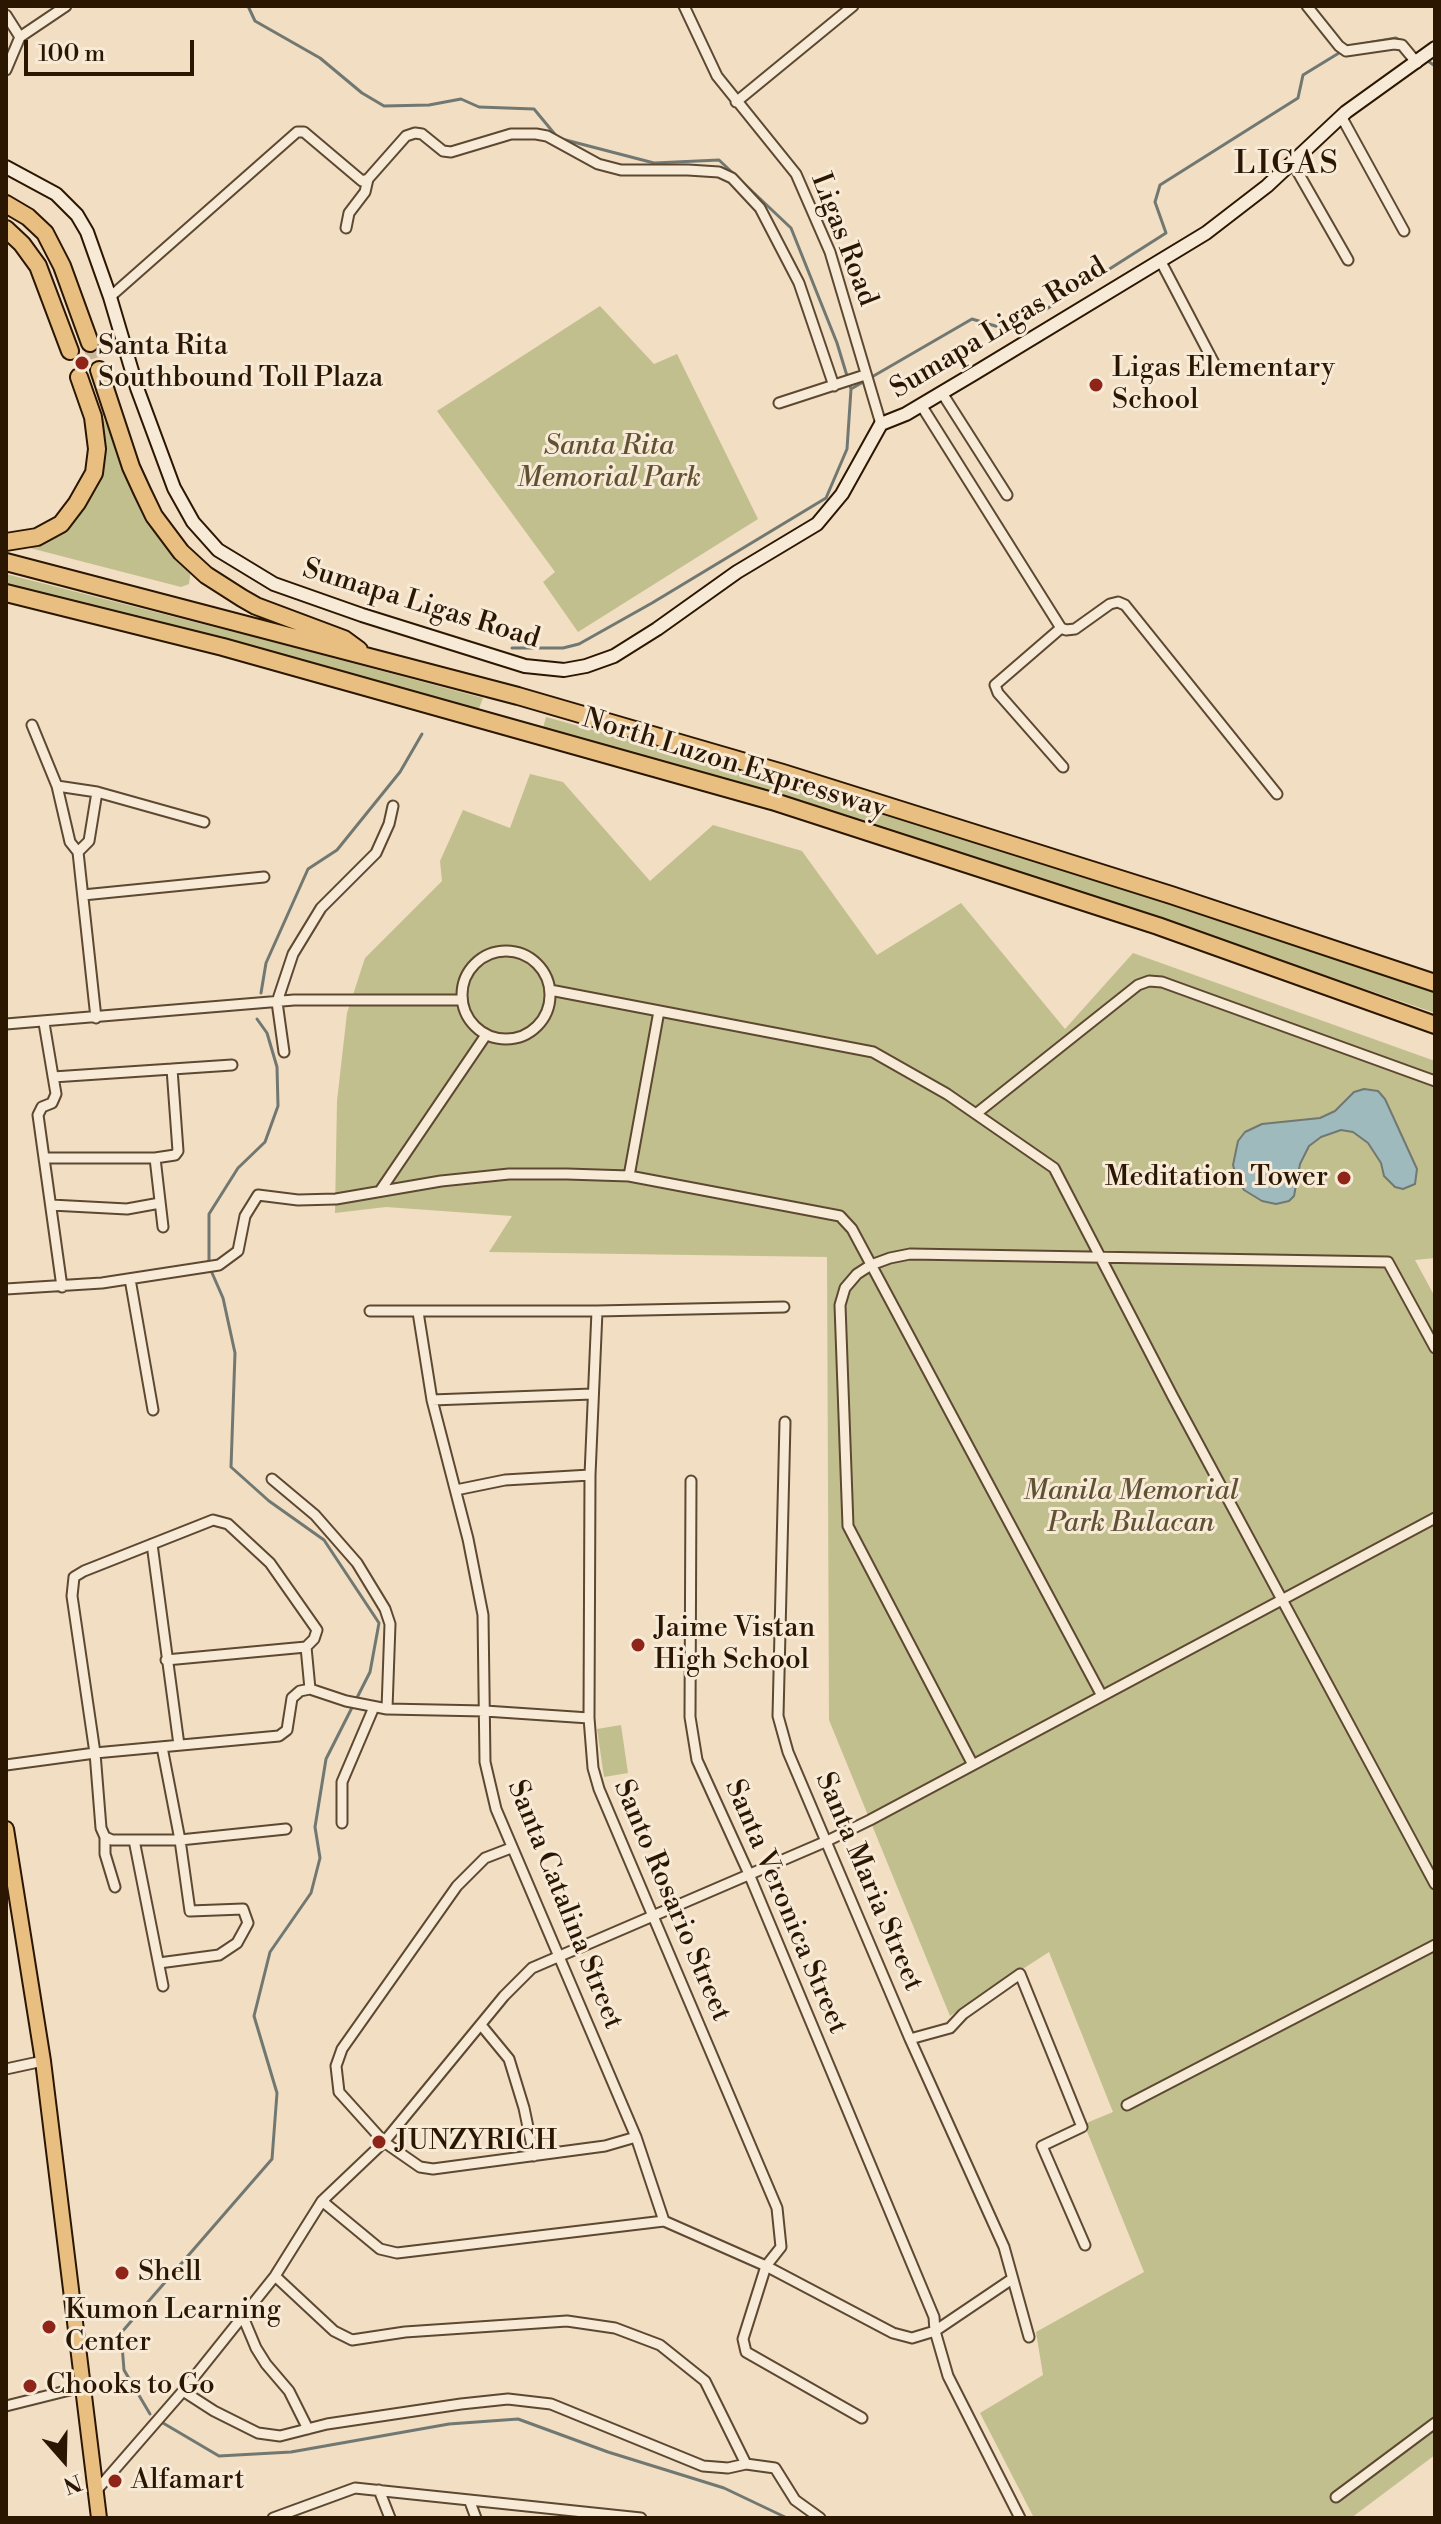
<!DOCTYPE html>
<style>
body{margin:0}
#map{position:relative;width:1441px;height:2524px;overflow:hidden;background:#f2dec2;font-family:"Libre Bodoni",serif}
canvas{display:block}
.frame{position:absolute;inset:0;border:8px solid #2b1602;pointer-events:none}
.north{position:absolute;left:24px;top:2420px;width:80px;height:80px;-webkit-text-stroke:6px #f7ead7;paint-order:stroke;rotate:160deg;font-size:22px;font-weight:700;line-height:32px;text-align:center;color:#2b1602}
.north::after{content:'';display:block;margin:auto;width:28px;height:36px;background:#2b1602;clip-path:polygon(50% 0,100% 100%,50% 72%,0 100%)}
.scale{position:absolute;left:24px;top:40px;width:170px;height:36px;box-sizing:border-box;border:4px solid #2b1602;border-top:0;padding-left:10px;font-size:24px;line-height:28px;white-space:nowrap;color:#2b1602;-webkit-text-stroke:6px #f7ead7;paint-order:stroke}
</style>
<div id="map">
<canvas width="1441" height="2524"></canvas>
<div class="frame"></div>
<div class="north">N</div>
<div class="scale">100 m</div>
</div>
<script>
const g = document.querySelector('canvas').getContext('2d');
g.lineJoin = 'round';
function fill(path, color) { g.fillStyle = color; g.fill(path, 'evenodd'); }
const toPath = rows => new Path2D(rows.map(r => 'M' + r).join(''));
function strokePath(path, color, width, dash) { g.strokeStyle = color; g.lineWidth = width; g.lineCap = dash ? 'butt' : 'round'; g.setLineDash(dash || []); g.stroke(path); }
function label(font, color, halo, rows, align = 'center') {
  g.font = font + ' "Libre Bodoni",serif'; g.lineWidth = 6; g.setLineDash([]); g.textBaseline = 'middle'; g.strokeStyle = halo; g.fillStyle = color; for (const [text, x, y, turn = 0] of rows) {
    g.save(); g.translate(x, y); g.rotate((+turn || 0) * Math.PI / 180); g.textAlign = isNaN(turn) ? turn : align; if (halo) g.strokeText(text, 0, 0); g.fillText(text, 0, 0); g.restore();
  }
}
fill(toPath([
 [600,306,654,364,677,354,758,519,578,632,543,582,555,572,437,411],
 [102,415,138,495,191,568,189,584,181,587,26,547,53,534,104,447],
 [6,574,277,643,483,698,478,711,6,584],
 [546,717,865,805,1085,872,1435,993,1435,1013,1137,911,852,820,543,728],
 [530,774,563,782,650,881,713,825,802,851,877,955,961,903,1065,1029,1133,953,1435,1061,1435,1258,1415,1260,1435,1297,1435,2455,1351,2518,1034,2518,980,2413,1043,2375,1036,2332,1144,2272,1084,2124,1113,2112,1049,1952,950,2016,829,1720,827,1257,489,1252,512,1216,386,1207,335,1213,337,1101,347,1013,365,958,442,881,440,861,463,810,510,828],
 [621,1725,628,1773,604,1777,597,1729]
]), '#c2bf8e');
const water = toPath([
 [1364,1089,1378,1091,1385,1099,1417,1169,1415,1184,1403,1189,1395,1187,1384,1176,1381,1163,1368,1143,1353,1132,1341,1130,1321,1137,1309,1146,1300,1164,1294,1196,1289,1201,1276,1204,1262,1201,1244,1190,1236,1176,1233,1165,1238,1141,1245,1132,1262,1124,1320,1118,1335,1111,1354,1092,1364,1089]
]);
fill(water, '#9fbabc');
strokePath(water, '#717872', 2);
strokePath(toPath([
 [248,6,255,21,320,58,362,93,384,106,429,105,461,99,479,107,534,109,558,138,654,163,719,160,791,228,837,343,851,389,847,449,826,498,652,603,579,644,563,648,512,648],
 [1350,46,1396,38,1400,40],
 [1425,59,1435,66],
 [851,389,972,319,1012,331,1166,233,1155,202,1160,185,1298,98,1303,75,1339,53],
 [261,993,266,963,308,869,337,850,400,772,422,734],
 [150,2414,124,2370,121,2333,272,2159,277,2093,254,2016,270,1952,311,1893,320,1858,315,1827,326,1759,370,1672,379,1623,324,1540,269,1501,231,1467,235,1353,223,1298,209,1266,209,1214,238,1168,265,1142,278,1106,277,1067,267,1033,257,1019],
 [163,2423,219,2456,291,2452,449,2424,518,2419,608,2452,724,2488,787,2518]
]), '#717872', 3);
strokePath(toPath([
 [90,343,99,370]
]), '#cab69c', 16, [16, 8]);
const minor = toPath([
 [684,6,717,76,796,174,830,252,881,424],
 [1307,6,1339,46,1346,51,1394,44,1402,45,1417,63],
 [6,15,20,37],
 [6,70,20,37,66,6],
 [736,102,853,6],
 [1341,116,1404,231],
 [1292,162,1348,260],
 [346,228,349,213,365,192,368,179],
 [1160,260,1214,363],
 [110,297,297,132,304,132,362,181,368,179,406,136,415,133,422,134,443,151,451,152,511,134,536,134,547,136,598,164,621,170,688,170,719,172,732,178,760,208,799,283,834,386],
 [942,393,1007,495],
 [779,403,865,375],
 [921,405,1061,628,1066,630,1075,629,1110,604,1118,602,1125,605,1277,794],
 [1061,628,995,685,998,693,1063,767],
 [32,725,57,786,70,842,78,852,96,1018],
 [57,786,97,792,204,822],
 [78,852,89,841,97,792],
 [83,895,264,877],
 '462 995a44 44 0 1 1 88 0a44 44 0 1 1-88 0Z',
 [550,990,873,1052,947,1094,1054,1168,1173,1397,1435,1884],
 [44,1023,56,1094,52,1103,42,1107,38,1115,62,1287],
 [6,1024,294,1000,461,1000],
 [284,1052,277,1002,293,954,321,908,376,853,389,824,393,806],
 [53,1077,232,1065],
 [977,1113,1138,985,1149,981,1162,982,1435,1081],
 [44,1158,155,1158,175,1155,178,1151,172,1069],
 [155,1158,163,1227],
 [629,1176,659,1011],
 [380,1191,486,1035],
 [51,1205,127,1209,160,1203],
 [130,1279,153,1410],
 [6,1289,102,1283,219,1265,238,1251,245,1216,258,1195,298,1200,336,1199,441,1181,509,1174,567,1174,629,1176,840,1216,852,1229,1102,1696],
 [370,1311,597,1311,784,1307],
 [597,1311,590,1475,589,1718,593,1768,599,1789,777,2208,781,2247,766,2266,743,2339,746,2352,862,2418],
 [418,1312,432,1400,468,1539,483,1615,485,1762,496,1809,636,2137,664,2221],
 [432,1400,592,1394],
 [785,1422,778,1716,788,1752,910,2039,1004,2247,1029,2337],
 [272,1479,315,1515,357,1563,385,1609,390,1624,387,1709],
 [691,1481,690,1717,697,1760,749,1874,934,2317,935,2331,948,2376,1020,2518],
 [456,1490,505,1480,590,1475],
 [152,1544,179,1745],
 [306,1647,310,1689],
 [166,1660,306,1647,314,1639,317,1630,270,1563,228,1524,213,1520,84,1571,74,1577,72,1596,95,1753,101,1828,105,1837,112,1840,180,1840,286,1829],
 [6,1765,95,1753,279,1736,287,1730,292,1698,300,1691,310,1689,346,1701,387,1709,485,1711,589,1718],
 [973,1765,848,1526,840,1305,845,1288,857,1274,871,1265,890,1258,910,1254,1388,1262,1435,1348],
 [342,1823,342,1782,374,1707],
 [105,1837,105,1854,115,1887],
 [134,1840,163,1986],
 [511,1848,485,1858,457,1886,342,2049,336,2066,339,2092,384,2142,420,2167,433,2169,605,2146,636,2137],
 [159,1963,219,1955,237,1943,248,1923,243,1909,190,1911,180,1840,162,1747],
 [481,2025,509,2059,524,2108,534,2156],
 [910,2039,950,2028,963,2014,1020,1974,1082,2127,1042,2146,1085,2245],
 [6,2069,43,2061],
 [1127,2105,1435,1945],
 [322,2201,380,2249,397,2253,664,2221,766,2266,893,2333,912,2338,935,2331,1012,2279],
 [275,2276,334,2331,352,2340,405,2332,567,2321,615,2328,660,2345,705,2381,746,2464],
 [243,2317,256,2348,266,2364,289,2391,308,2429],
 [183,2391,214,2411,258,2433,280,2436,327,2424,461,2404,508,2399,551,2404,703,2466,728,2468,746,2464,775,2468,795,2500,820,2518],
 [6,2406,82,2387],
 [379,2490,390,2518],
 [96,2491,183,2391,275,2276,322,2201,384,2142,504,1996,532,1968,827,1841,870,1820,1435,1518],
 [1336,2497,1435,2423],
 [470,2502,476,2518],
 [273,2518,355,2488,641,2518]
]);
const secondary = toPath([
 [6,167,56,194,77,215,87,232,110,297,137,388,174,488,193,522,218,550,274,584,362,615,525,666,564,670,586,666,614,656,657,629,737,572,817,524,842,494,881,424,906,414,975,373,1206,233,1267,186,1346,112,1435,48]
]);
const trunk = toPath([
 [6,1829,43,2061,99,2518]
]);
const motorway = toPath([
 [6,204,28,217,45,233,62,266,90,343],
 [6,229,22,244,38,266,70,351],
 [99,370,131,467,142,491,154,516,181,552,206,575,242,598,256,606,344,639,359,650],
 [6,542,37,537,61,524,77,503,94,473,97,449,93,417,79,377],
 [6,562,518,696,783,773,1171,895,1435,983],
 [6,593,223,647,772,801,1158,926,1435,1025]
]);
strokePath(minor, '#5d4832', 13);
strokePath(secondary, '#2b1602', 16);
strokePath(trunk, '#2b1602', 18);
strokePath(motorway, '#2b1602', 20);
strokePath(minor, '#f7ead7', 9);
strokePath(secondary, '#f7ead7', 12);
strokePath(trunk, '#e9bf81', 14);
strokePath(motorway, '#e9bf81', 16);
for (const [x, y, r, color] of [
 [82,363,8,"#8f2418"],
 [1096,385,8,"#8f2418"],
 [1344,1178,8,"#8f2418"],
 [638,1645,8,"#8f2418"],
 [379,2142,8,"#8f2418"],
 [122,2273,8,"#8f2418"],
 [49,2327,8,"#8f2418"],
 [30,2386,8,"#8f2418"],
 [115,2481,8,"#8f2418"]
]) { const dot = new Path2D(); dot.arc(x, y, r, 0, 2 * Math.PI); g.fillStyle = color; g.fill(dot); strokePath(dot, '#f7ead7', 3); }
label('28px', '#2b1602', '#f7ead7', [
 ["Ligas Road",843,240,69],
 ["Sumapa Ligas Road",999,329,-31],
 ["Sumapa Ligas Road",421,605,17],
 ["North Luzon Expressway",734,765,17],
 ["Santa Maria Street",868,1882,67],
 ["Santo Rosario Street",671,1901,67],
 ["Santa Catalina Street",564,1905,68],
 ["Santa Veronica Street",785,1907,67]
]);
label('28px', '#2b1602', '#f7ead7', [
 ["Santa Rita",98,347],
 ["Southbound Toll Plaza",98,379],
 ["Ligas Elementary",1112,369],
 ["School",1112,401],
 ["Meditation Tower",1328,1178,"right"],
 ["Jaime Vistan",654,1629],
 ["High School",654,1661],
 ["JUNZYRICH",395,2142],
 ["Shell",138,2273],
 ["Kumon Learning",65,2311],
 ["Center",65,2343],
 ["Chooks to Go",46,2386],
 ["Alfamart",131,2481]
], 'left');
label('italic 28px', '#605133', '#f7ead7', [
 ["Santa Rita",609,447],
 ["Memorial Park",609,479],
 ["Manila Memorial",1131,1492],
 ["Park Bulacan",1131,1524]
]);
g.letterSpacing = '2px';
label('32px', '#2b1602', '#f7ead7', [
 ["LIGAS",1287,165]
]);
g.letterSpacing = '0px';
</script>
